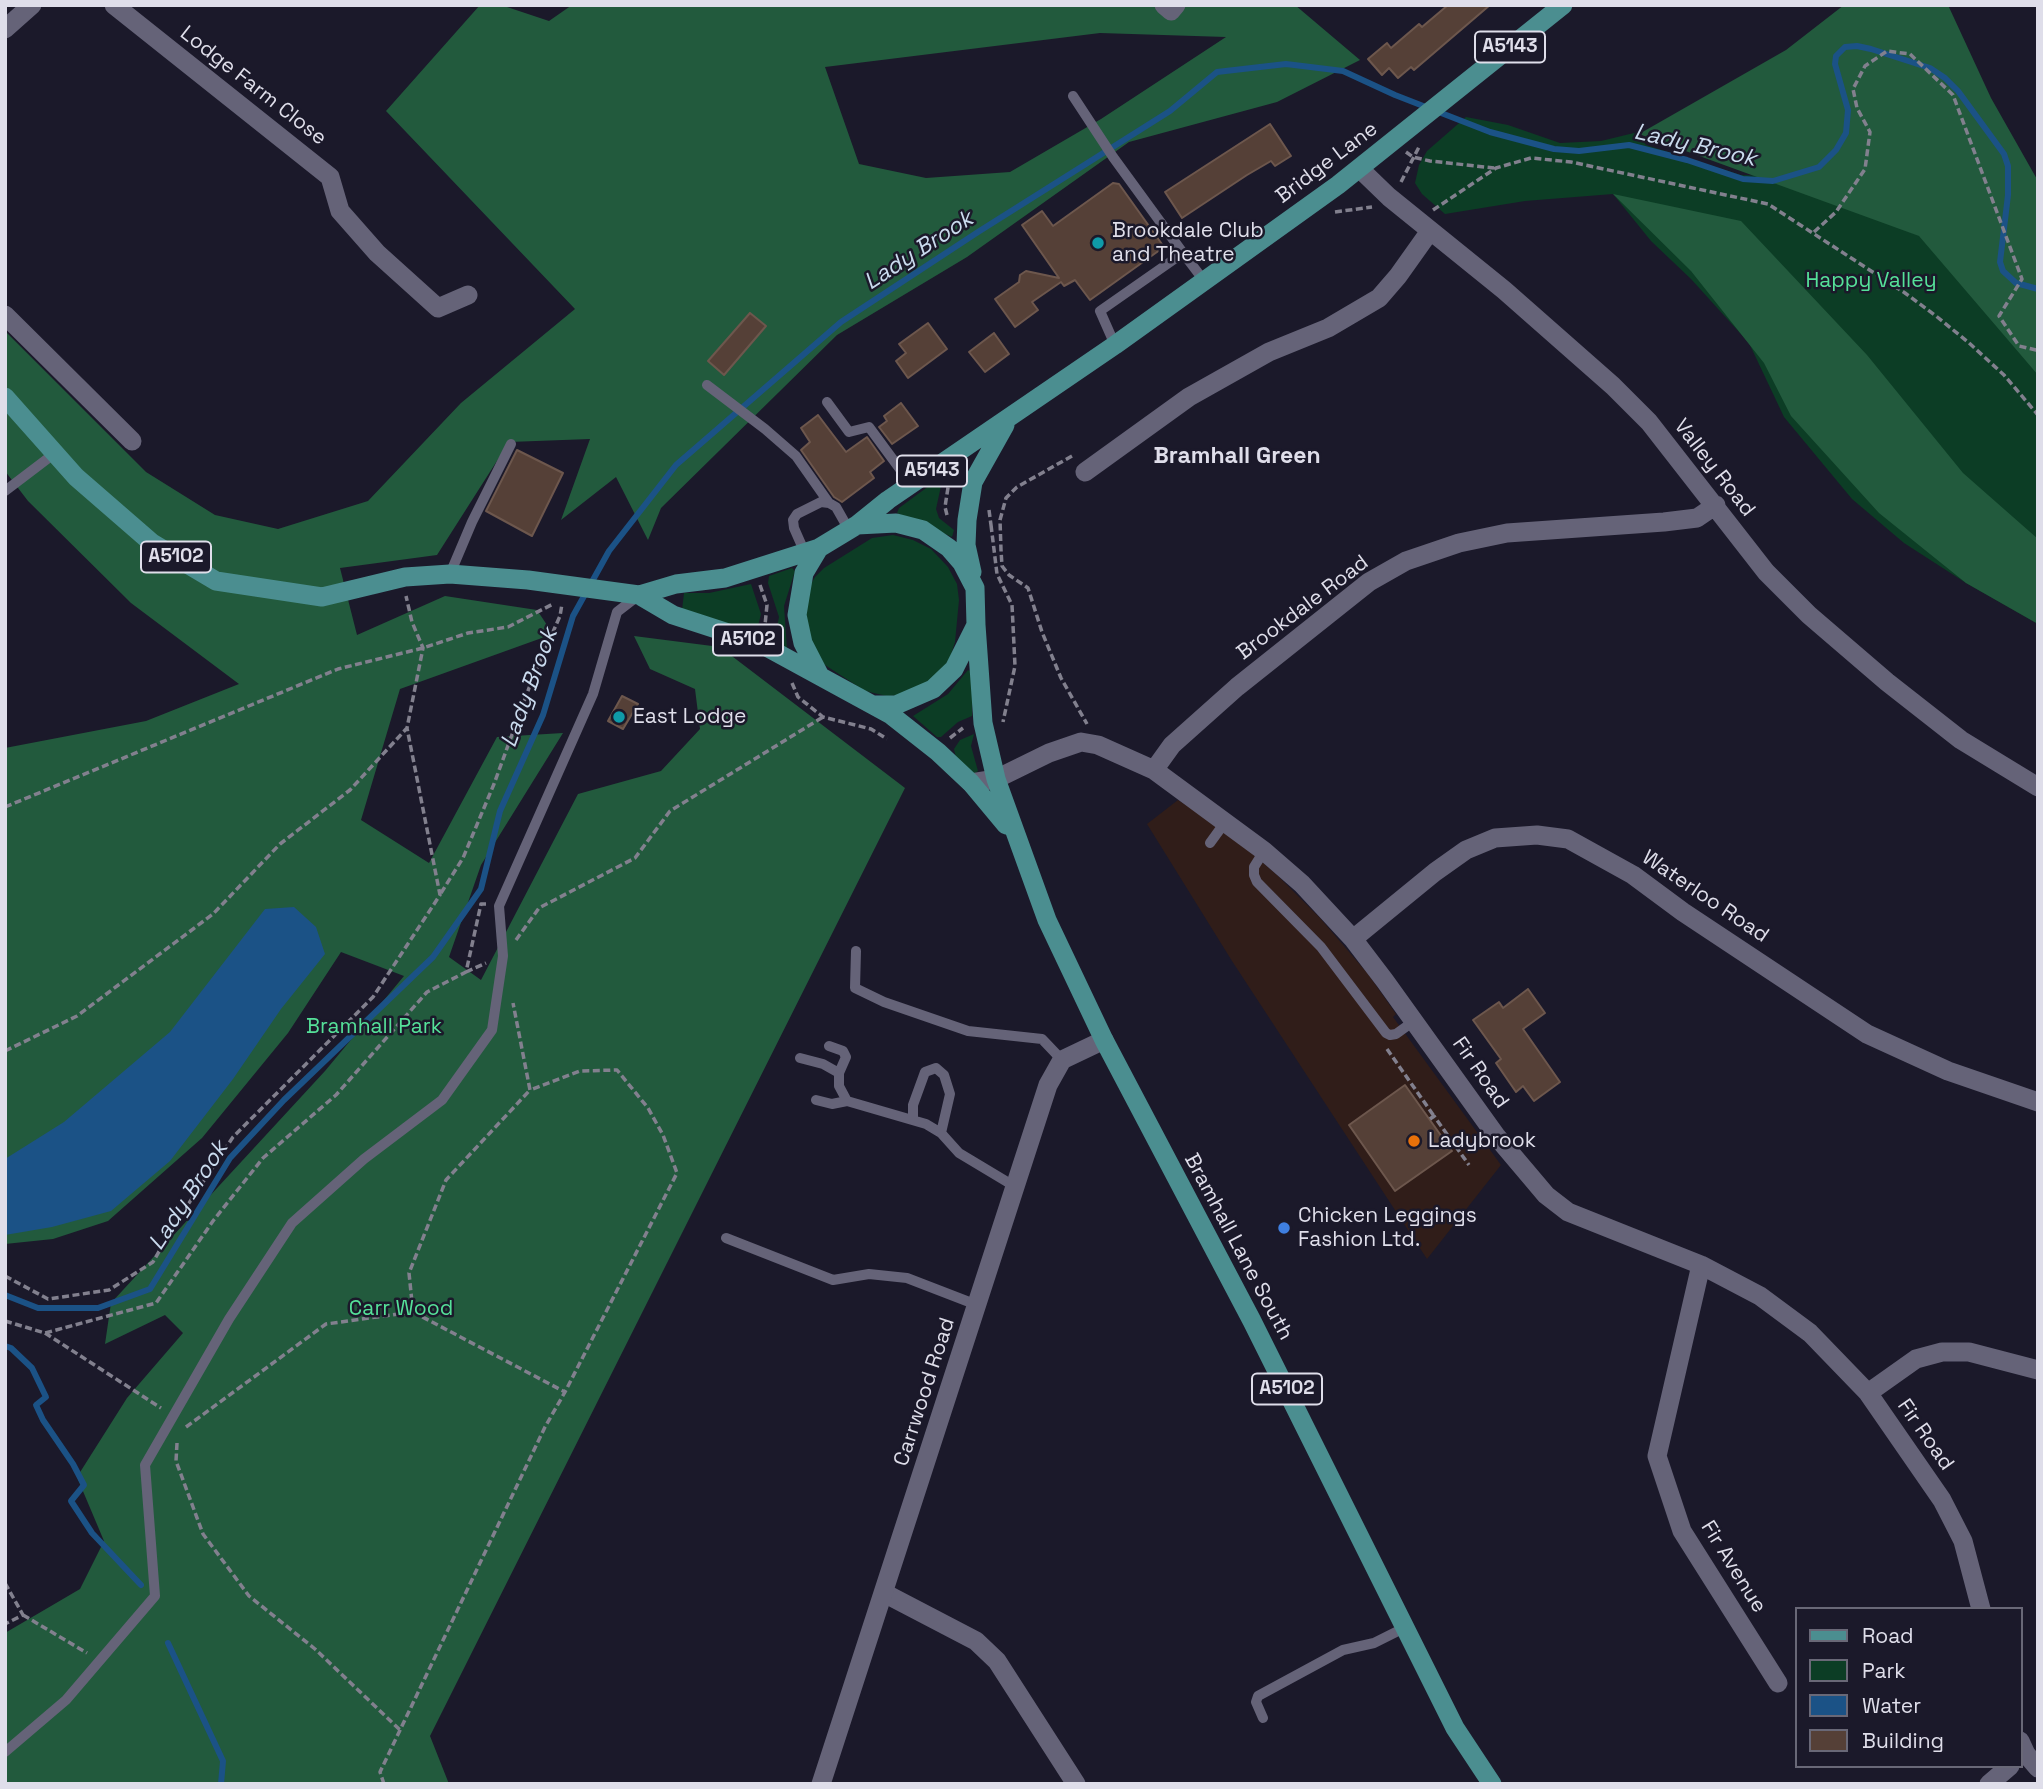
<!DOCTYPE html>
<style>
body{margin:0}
#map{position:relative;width:2043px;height:1789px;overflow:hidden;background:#1b192a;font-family:"Space Grotesk",sans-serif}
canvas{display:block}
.frame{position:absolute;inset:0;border:7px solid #dfdeea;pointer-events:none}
.legend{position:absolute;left:1795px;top:1607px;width:228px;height:161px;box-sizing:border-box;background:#1b192a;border:2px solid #696877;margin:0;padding:9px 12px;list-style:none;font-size:21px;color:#dfdeea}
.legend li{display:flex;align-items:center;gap:14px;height:35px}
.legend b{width:35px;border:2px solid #696877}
</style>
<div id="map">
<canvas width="2043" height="1789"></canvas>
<div class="frame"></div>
<ul class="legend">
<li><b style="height:9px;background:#4b8e90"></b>Road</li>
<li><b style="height:19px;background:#0c3d25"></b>Park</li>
<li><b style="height:19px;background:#1b5286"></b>Water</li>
<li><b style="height:19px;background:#554037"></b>Building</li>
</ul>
</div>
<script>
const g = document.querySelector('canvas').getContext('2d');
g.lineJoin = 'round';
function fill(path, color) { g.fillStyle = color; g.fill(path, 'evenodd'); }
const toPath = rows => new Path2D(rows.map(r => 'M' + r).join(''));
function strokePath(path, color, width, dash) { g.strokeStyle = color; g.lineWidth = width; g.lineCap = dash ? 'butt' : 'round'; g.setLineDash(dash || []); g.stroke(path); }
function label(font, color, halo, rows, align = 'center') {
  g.font = font + ' "Space Grotesk",sans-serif'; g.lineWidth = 5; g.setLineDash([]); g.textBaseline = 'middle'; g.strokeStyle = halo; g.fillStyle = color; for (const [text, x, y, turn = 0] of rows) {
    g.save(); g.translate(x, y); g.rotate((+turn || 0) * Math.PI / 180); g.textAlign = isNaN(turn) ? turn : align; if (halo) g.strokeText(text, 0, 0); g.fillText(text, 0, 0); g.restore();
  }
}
fill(toPath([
 [1178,800,1225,830,1277,875,1320,918,1368,974,1396,1014,1393,1017,1501,1165,1427,1259,1232,961,1147,824]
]), '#301d19');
fill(toPath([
 [1466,117,1508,125,1560,143,1601,141,1638,132,1646,145,1741,175,1772,176,2038,284,2038,624,1966,583,1904,543,1852,499,1784,417,1749,343,1691,279,1651,241,1613,194,1525,201,1445,214,1422,194,1415,183,1419,165,1427,151],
 [937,480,941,486,936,509,939,518,954,530,952,537,897,513,899,508],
 [893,535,913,540,931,549,948,567,957,584,959,600,955,642,950,658,941,671,931,682,900,695,887,696,865,691,825,665,815,655,804,629,808,589,815,577,824,568,872,538],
 [792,568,795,571,784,606,787,649,774,642,779,617,768,583,769,576],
 [751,584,761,614,757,630,754,630,752,632,682,610,684,593,709,593],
 [968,670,972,672,972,716,958,722,941,737,937,737,913,716,948,694],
 [974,734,971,746,978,771,974,774,956,758,954,749,960,740]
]), '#0c3d25');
fill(toPath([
 [480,5,501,5,549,21,572,5,1164,5,1171,11,1191,5,1295,5,1360,60,1277,102,1129,142,967,257,837,335,661,508,648,540,616,477,561,520,590,439,509,442,437,555,340,568,357,635,445,596,537,610,553,634,400,689,361,820,429,863,497,737,563,733,481,865,449,957,481,980,578,794,661,771,700,729,695,689,650,669,634,636,720,647,905,788,430,1736,449,1784,5,1784,5,1633,80,1589,104,1541,77,1477,127,1398,183,1333,165,1315,105,1344,111,1303,325,1071,404,976,341,952,288,1033,202,1138,108,1221,53,1239,5,1244,5,748,146,721,239,684,131,603,28,501,5,471,5,331,146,472,215,515,278,529,368,501,461,403,575,309,386,111],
 [1100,33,1226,37,1101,119,1010,172,926,178,859,164,825,67],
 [1844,5,1948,5,1991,98,2038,181,2038,375,1919,236,1639,134,1786,50],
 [1613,194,1741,221,1867,355,1963,473,2038,539,2038,624,1966,583,1879,513,1791,416,1764,363,1691,271]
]), '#225a3d');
fill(toPath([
 [294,907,316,927,325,954,281,1009,233,1079,170,1161,111,1211,52,1227,5,1235,5,1159,64,1122,170,1032,265,909]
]), '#1b5286');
strokePath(toPath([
 [5,1295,38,1308,98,1308,150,1289,230,1158,284,1100,433,957,481,889,500,811,543,715,573,616,609,551,676,465,841,322,978,232,1170,111,1217,72,1286,64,1343,71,1395,95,1490,132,1554,149,1579,151,1629,145,1687,160,1743,179,1773,181,1819,167,1836,150,1846,133,1848,110,1835,64,1836,56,1845,47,1857,46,1871,49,1930,68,1945,78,1958,91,2004,154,2008,166,2008,195,2000,262,2003,271,2016,283,2038,289],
 [5,1346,11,1348,32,1368,46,1397,36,1405,43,1420,73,1464,84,1485,71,1501,92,1533,141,1585],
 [168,1643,223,1761,221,1784]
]), '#1b5286', 6);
const building = toPath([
 [1448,5,1490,5,1414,70,1411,67,1398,78,1389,68,1382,75,1368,59,1387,43,1391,48,1419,24,1422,27,1448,5],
 [1270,124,1291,156,1275,166,1271,161,1247,175,1182,218,1165,192,1270,124],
 [1113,183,1119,184,1164,247,1090,300,1075,280,1064,286,1061,282,1032,302,1038,310,1015,327,995,299,1019,282,1020,275,1026,271,1059,278,1022,225,1042,211,1053,226,1113,183],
 [750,313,766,326,724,375,708,361,750,313],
 [928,323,947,349,908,378,896,361,906,353,899,344,928,323],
 [994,333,1009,354,985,372,969,352,994,333],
 [901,403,918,426,892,444,879,427,887,421,884,416,901,403],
 [818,415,846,452,867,437,884,461,870,472,874,478,842,502,834,497,801,450,810,442,801,428,818,415],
 [517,450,563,473,532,536,486,511,517,450],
 [622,696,638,704,623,729,608,721,622,696],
 [1528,989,1545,1013,1523,1029,1560,1082,1534,1101,1523,1086,1516,1092,1496,1063,1501,1059,1473,1020,1499,1002,1503,1008,1528,989],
 [1405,1085,1452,1151,1395,1191,1349,1125,1405,1085]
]);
fill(building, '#554037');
strokePath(building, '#6d574d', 2);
strokePath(toPath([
 [1406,152,1413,157,1430,161,1494,168],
 [1401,182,1420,145],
 [1433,210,1496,168,1531,158,1571,162,1768,204,1905,293,1936,316,1968,342,2004,375,2038,415],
 [1335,212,1372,207],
 [1814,232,1836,212,1865,169,1870,132,1857,108,1853,89,1865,66,1887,51,1910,54,1953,95,2022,279,1999,316,2019,346,2036,350,2038,347],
 [1072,456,1017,487,1006,498,1000,520,1001,550,1002,566,1009,575,1028,588,1042,632,1061,678,1087,724],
 [989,510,991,525],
 [947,515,945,507,949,481],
 [991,525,997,574,1012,605,1015,666,1003,722],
 [760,585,767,605,765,625],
 [792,683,798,697,823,717,871,729,887,739],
 [950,738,963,728],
 [5,807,338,669,423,648,468,633,508,627,553,604],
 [441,893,463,858,494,784,533,677,560,616,562,604],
 [516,940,539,908,635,858,670,811,823,717],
 [466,972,486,963],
 [1387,1049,1434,1116],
 [5,1051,77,1016,213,914,280,844,350,790,407,728,423,648,412,622,406,596],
 [1430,1119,1434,1116,1469,1165],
 [5,1276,48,1299,109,1290,153,1262,173,1227,233,1137,373,997,440,895,407,728],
 [413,1312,565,1392],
 [5,1321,45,1333,156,1303,213,1221,263,1158,336,1095,427,992,466,972,481,904,486,904],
 [45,1333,161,1408],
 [186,1427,326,1324,413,1312,409,1273,446,1180,530,1090],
 [177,1443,176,1461,203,1534,249,1596,315,1649,400,1730],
 [5,1583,23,1615,5,1624],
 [23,1615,87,1653],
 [384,1784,380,1772,545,1427,565,1392,677,1173,663,1135,648,1108,617,1070,580,1071,530,1090,513,1003]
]), '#82808e', 3.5, [7, 3.5]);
strokePath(toPath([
 [1073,96,1113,157,1183,253],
 [1115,345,1100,311,1183,253,1205,282],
 [707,385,765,429,796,456,829,503],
 [827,402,849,432,869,427,911,484],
 [5,491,55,453],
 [805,553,794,528,793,520,797,514,821,502,829,503,836,507,849,530],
 [450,574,472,522,511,444],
 [1210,843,1226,821],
 [1264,851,1254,867,1254,875,1257,882,1321,947,1386,1033,1390,1035,1396,1034,1414,1021],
 [856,951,855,988,884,1002,968,1031,1042,1039,1062,1060],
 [829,1046,843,1051,846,1057,839,1073],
 [800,1058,823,1064,839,1073,839,1086,847,1101,926,1124,941,1133,959,1153,1014,1186],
 [816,1100,832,1104,847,1101],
 [913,1120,913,1105,925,1072,936,1068,944,1075,950,1094,941,1133],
 [726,1238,833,1280,869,1274,907,1278,977,1305],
 [1263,1718,1256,1702,1258,1696,1343,1650,1374,1643,1406,1627],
 [5,1752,66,1700,155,1596,145,1465,229,1319,292,1223,364,1159,442,1100,492,1030,503,956,499,906,593,694,617,612,639,595]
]), '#656378', 10);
strokePath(toPath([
 [114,5,330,177,340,211,377,253,438,308,468,295],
 [1164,5,1171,11,1176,5],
 [5,29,32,5],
 [1360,169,1389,197,1504,290,1613,386,1649,422,1766,572,1809,615,1887,682,1961,740,2038,787],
 [5,315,132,441],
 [1085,472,1189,397,1269,352,1328,328,1379,298,1398,276,1430,231],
 [1154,770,1172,745,1237,687,1369,582,1406,561,1459,543,1507,533,1664,522,1697,518,1716,505],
 [971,783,996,779,1049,753,1081,742,1098,745,1154,770,1264,851,1302,884,1353,939,1385,981,1497,1137,1546,1195,1568,1212,1701,1265,1760,1296,1810,1333,1868,1393,1942,1500,1963,1541,1981,1609],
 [1353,939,1435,872,1466,850,1495,838,1537,835,1568,839,1633,875,1683,912,1867,1034,1948,1071,2038,1102],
 [1701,1265,1657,1456,1682,1531,1778,1683],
 [1868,1393,1916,1359,1942,1352,1969,1352,2038,1370],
 [884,1593,976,1641,997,1661,1076,1784],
 [2020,1741,2026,1754,2038,1768],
 [1989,1784,2010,1766]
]), '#656378', 19);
strokePath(toPath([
 [821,1784,1048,1085,1062,1060,1104,1040]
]), '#656378', 19);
strokePath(toPath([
 [5,397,76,477,152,543,216,581,322,597,405,577,450,574,528,580,639,595,676,584,725,578,819,548],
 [857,525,888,500,1115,345,1338,185,1563,5],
 [972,572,966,545,967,520,973,482,1005,425],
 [639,595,673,615,759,643,891,715,938,752,971,783,1006,825],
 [976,625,983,723,996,779,1047,920,1104,1040,1252,1321,1455,1728,1492,1784],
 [820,676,803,643,797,615,804,573,819,548,857,525,896,523,923,530,949,548,962,563,975,588,976,625,954,669,933,689,896,705,874,705]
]), '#4b8e90', 19);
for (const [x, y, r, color] of [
 [1098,243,7,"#0f9aa8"],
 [619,717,7,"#0f9aa8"],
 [1414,1141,7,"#e8710a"],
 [1284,1228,7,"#3f7fe0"]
]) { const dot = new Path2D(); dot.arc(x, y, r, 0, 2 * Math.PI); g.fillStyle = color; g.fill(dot); strokePath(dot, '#1b192a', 2.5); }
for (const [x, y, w] of [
 [1510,47,70],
 [932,471,70],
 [176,557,70],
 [748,640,70],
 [1287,1389,70]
]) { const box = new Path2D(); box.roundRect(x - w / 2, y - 15.5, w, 31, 5); g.fillStyle = '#1b192a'; g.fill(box); strokePath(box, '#dfdeea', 2); }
label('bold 19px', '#dfdeea', null, [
 ["A5143",1510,47],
 ["A5143",932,471],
 ["A5102",176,557],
 ["A5102",748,640],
 ["A5102",1287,1389]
]);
label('21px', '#dfdeea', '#1b192a', [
 ["Lodge Farm Close",253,86,38],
 ["Bridge Lane",1327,163,-37],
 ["Valley Road",1714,468,52],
 ["Brookdale Road",1303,608,-37],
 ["Waterloo Road",1705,897,34],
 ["Fir Road",1480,1073,55],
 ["Bramhall Lane South",1238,1247,62],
 ["Carrwood Road",925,1392,-72],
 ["Fir Road",1925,1435,55],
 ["Fir Avenue",1733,1567,58]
]);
label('21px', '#dfdeea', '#1b192a', [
 ["Brookdale Club",1112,231],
 ["and Theatre",1112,255],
 ["East Lodge",633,717],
 ["Ladybrook",1428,1141],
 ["Chicken Leggings",1298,1216],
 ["Fashion Ltd.",1298,1240]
], 'left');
label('21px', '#55e199', '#1b192a', [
 ["Happy Valley",1871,281],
 ["Bramhall Park",374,1027],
 ["Carr Wood",401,1309]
]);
label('italic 23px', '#cadbee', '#1b192a', [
 ["Lady Brook",1695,146,13],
 ["Lady Brook",919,251,-33],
 ["Lady Brook",530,688,-70],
 ["Lady Brook",189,1196,-57]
]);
label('bold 23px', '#dfdeea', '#1b192a', [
 ["Bramhall Green",1237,457]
]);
</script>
